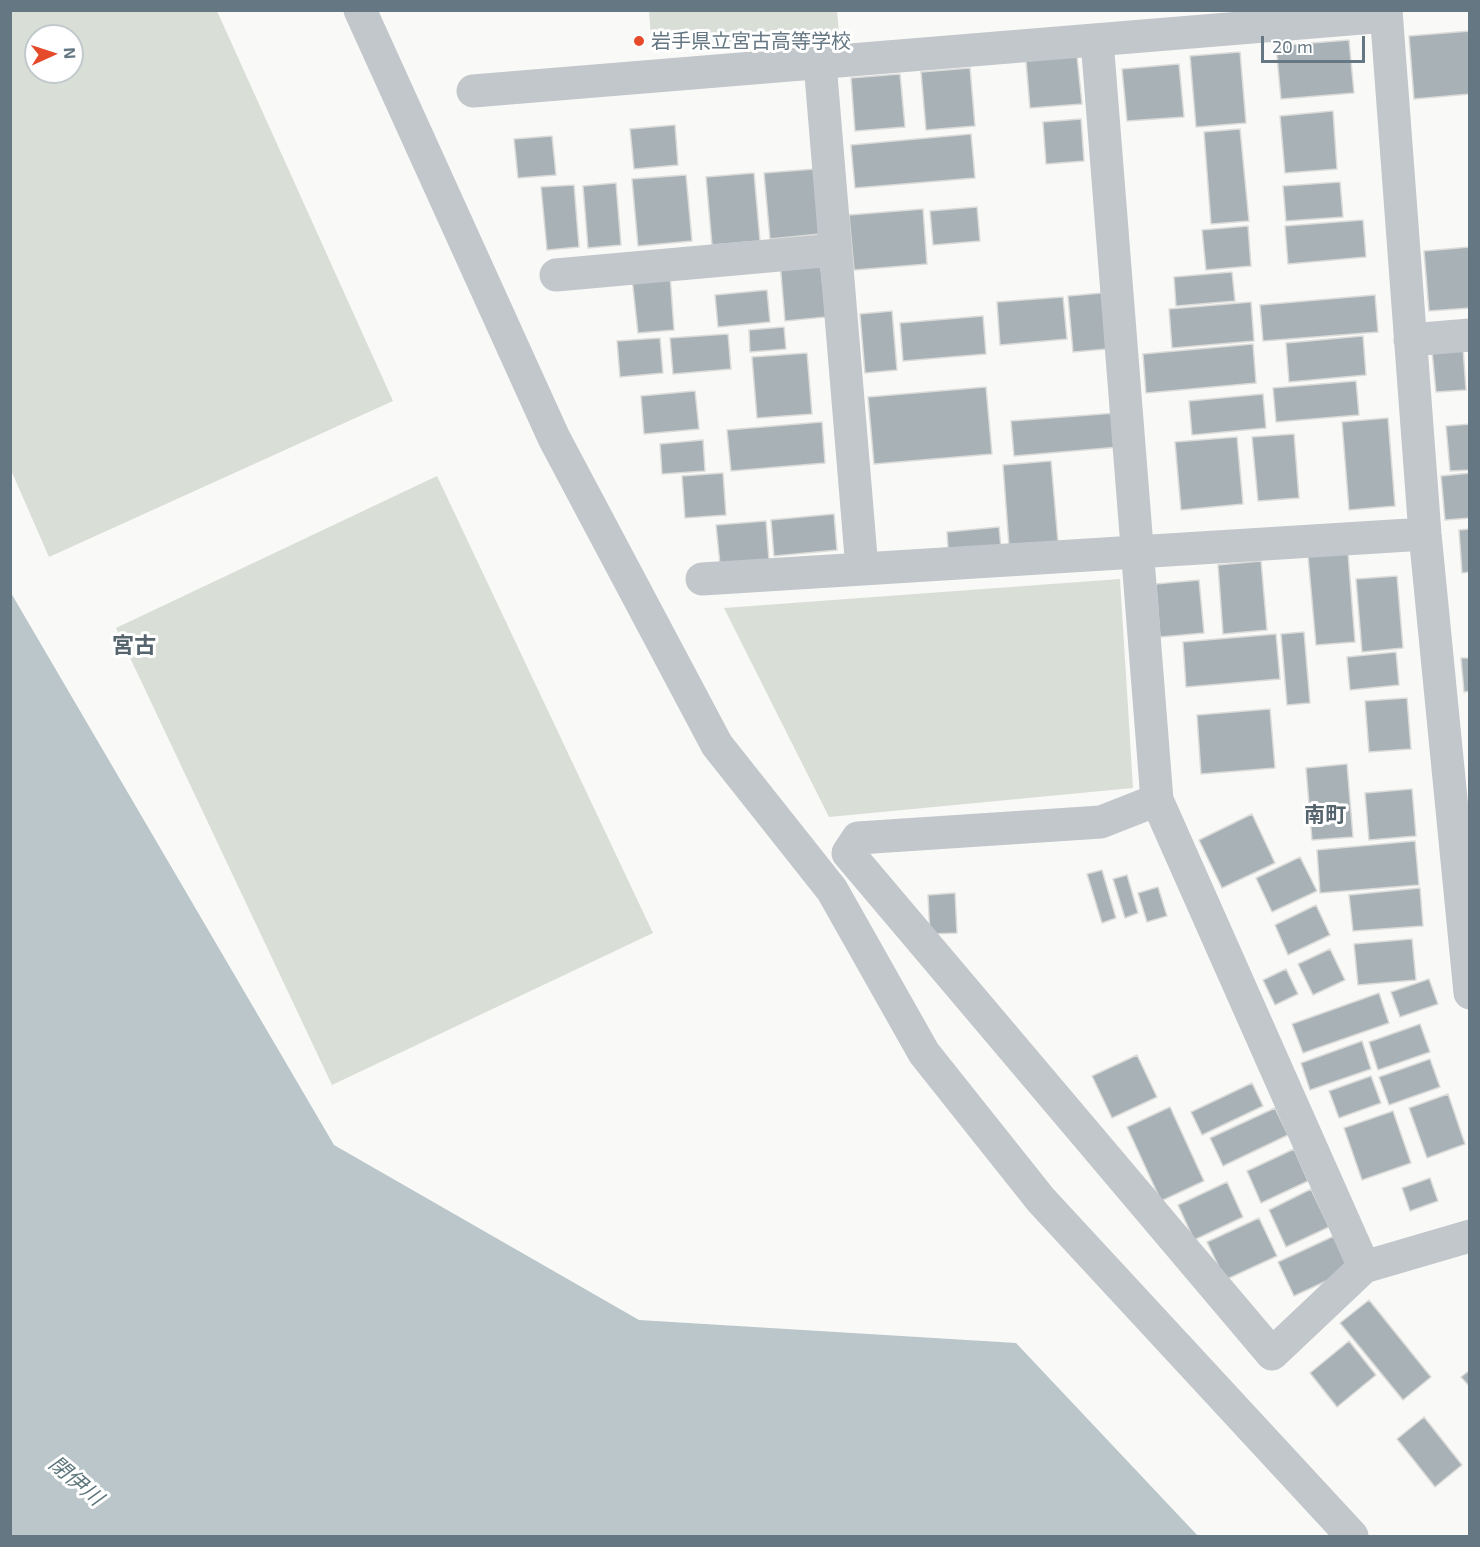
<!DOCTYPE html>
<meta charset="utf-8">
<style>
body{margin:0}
#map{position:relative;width:1480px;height:1547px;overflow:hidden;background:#f9f9f7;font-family:"Exo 2",sans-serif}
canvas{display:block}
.frame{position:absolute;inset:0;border:12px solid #647782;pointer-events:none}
.north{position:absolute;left:24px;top:24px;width:60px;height:60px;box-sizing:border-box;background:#fff;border:2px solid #c1c9cd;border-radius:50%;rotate:87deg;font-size:16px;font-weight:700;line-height:24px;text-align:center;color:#647782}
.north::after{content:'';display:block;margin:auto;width:21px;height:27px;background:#e54a2b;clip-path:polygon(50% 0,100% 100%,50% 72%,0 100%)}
.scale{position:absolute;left:1261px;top:36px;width:104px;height:27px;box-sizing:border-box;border:3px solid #647782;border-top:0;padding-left:8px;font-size:18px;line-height:21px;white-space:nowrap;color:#647782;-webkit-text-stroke:4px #fff;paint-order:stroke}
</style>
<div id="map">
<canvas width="1480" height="1547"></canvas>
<div class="frame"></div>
<div class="north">N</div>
<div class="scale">20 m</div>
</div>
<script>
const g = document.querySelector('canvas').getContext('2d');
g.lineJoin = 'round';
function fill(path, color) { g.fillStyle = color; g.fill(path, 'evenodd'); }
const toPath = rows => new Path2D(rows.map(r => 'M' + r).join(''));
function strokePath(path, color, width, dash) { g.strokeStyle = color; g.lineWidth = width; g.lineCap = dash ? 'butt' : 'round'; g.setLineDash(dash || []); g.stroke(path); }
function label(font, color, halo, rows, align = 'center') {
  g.font = font + ' "Exo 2","Noto Sans JP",sans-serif'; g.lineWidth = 6; g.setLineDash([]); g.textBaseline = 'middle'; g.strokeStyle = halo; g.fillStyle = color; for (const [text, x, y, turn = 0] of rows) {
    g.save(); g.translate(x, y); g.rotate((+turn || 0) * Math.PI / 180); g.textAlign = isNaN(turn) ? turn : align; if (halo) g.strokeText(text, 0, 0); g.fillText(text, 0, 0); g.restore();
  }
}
fill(toPath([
 [10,11,217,11,393,401,49,557,11,470],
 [36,36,72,36,72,72,36,72],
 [649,11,837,11,839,33,652,48],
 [437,476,653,933,332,1085,116,628],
 [1120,579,1133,788,829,817,724,608]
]), '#d9ded6');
fill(toPath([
 [11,593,334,1145,639,1320,1016,1343,1198,1536,11,1536]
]), '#bac6ca');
const building = toPath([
 [1470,31,1470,94,1414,99,1409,36,1470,31],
 [1349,40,1354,93,1281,99,1276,46,1349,40],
 [1240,52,1246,123,1196,127,1190,56,1240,52],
 [1077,56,1082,104,1030,108,1026,61,1077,56],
 [1179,64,1184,117,1127,121,1122,69,1179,64],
 [970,68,975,126,926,130,921,72,970,68],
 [900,74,905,127,855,131,851,78,900,74],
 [1333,111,1337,169,1285,173,1280,116,1333,111],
 [1081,119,1084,161,1046,164,1043,122,1081,119],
 [675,125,678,165,634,169,630,129,675,125],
 [1240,129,1249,221,1211,224,1204,132,1240,129],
 [971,134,975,178,855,188,851,145,971,134],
 [552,136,556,175,518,178,514,139,552,136],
 [815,169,820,234,770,239,764,173,815,169],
 [754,173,760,241,712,245,706,177,754,173],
 [686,175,692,241,638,246,632,179,686,175],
 [1340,182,1343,217,1286,221,1283,186,1340,182],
 [616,183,621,245,588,248,583,186,616,183],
 [574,185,579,247,547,250,541,187,574,185],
 [977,207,980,241,933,245,930,211,977,207],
 [923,209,927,264,854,270,849,215,923,209],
 [1363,220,1366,257,1288,264,1285,226,1363,220],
 [1248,226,1251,266,1206,270,1202,230,1248,226],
 [1470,247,1470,308,1429,311,1424,251,1470,247],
 [820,259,826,317,785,321,780,262,820,259],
 [1232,272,1235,301,1176,306,1174,277,1232,272],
 [670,275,674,330,638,333,632,278,670,275],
 [767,290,770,322,718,327,715,295,767,290],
 [1102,293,1107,349,1073,352,1068,296,1102,293],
 [1375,295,1378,332,1263,341,1260,305,1375,295],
 [1063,297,1067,339,1000,345,997,302,1063,297],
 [1251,302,1254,341,1172,348,1169,309,1251,302],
 [892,311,897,370,865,373,860,314,892,311],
 [983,316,986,354,903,361,900,323,983,316],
 [784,327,786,349,750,352,749,330,784,327],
 [728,334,731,369,673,374,670,338,728,334],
 [1363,336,1366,375,1289,382,1286,343,1363,336],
 [660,338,663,373,620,377,617,341,660,338],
 [1253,344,1256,383,1146,393,1143,354,1253,344],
 [1463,348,1466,390,1436,392,1432,351,1463,348],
 [807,353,812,414,757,418,752,357,807,353],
 [1356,381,1359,415,1276,422,1273,388,1356,381],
 [986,387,992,454,874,464,868,397,986,387],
 [695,391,699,429,644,434,641,396,695,391],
 [1263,394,1266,428,1192,435,1189,401,1263,394],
 [1116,413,1119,447,1014,456,1011,421,1116,413],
 [1388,418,1395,506,1349,510,1342,422,1388,418],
 [822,422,825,463,731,471,727,430,822,422],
 [1470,424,1470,470,1450,471,1446,426,1470,424],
 [1294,434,1299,498,1258,501,1252,437,1294,434],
 [1237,437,1243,504,1181,510,1175,442,1237,437],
 [703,440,705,471,662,474,660,444,703,440],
 [1051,461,1058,542,1009,546,1003,465,1051,461],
 [723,473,726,515,685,518,682,476,723,473],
 [1470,473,1470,518,1445,520,1441,476,1470,473],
 [834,514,837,550,774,556,771,520,834,514],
 [766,521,769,560,720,564,716,525,766,521],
 [999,527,1002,558,949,562,947,532,999,527],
 [1470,529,1470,572,1462,573,1459,530,1470,529],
 [1348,553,1355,642,1316,645,1308,556,1348,553],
 [1261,561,1267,630,1223,634,1218,565,1261,561],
 [1397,576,1403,648,1362,652,1356,579,1397,576],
 [1199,580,1204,633,1160,637,1156,584,1199,580],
 [1304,632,1310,703,1287,705,1281,634,1304,632],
 [1276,634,1280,679,1186,687,1183,642,1276,634],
 [1396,652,1399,685,1350,690,1347,657,1396,652],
 [1461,658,1470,658,1470,691,1464,692,1461,658],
 [1407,698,1411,749,1369,752,1365,701,1407,698],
 [1270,709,1275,768,1201,774,1197,715,1270,709],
 [1347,764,1353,837,1312,840,1306,768,1347,764],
 [1412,789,1416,836,1369,840,1365,793,1412,789],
 [1252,814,1275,863,1222,888,1199,840,1252,814],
 [1415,841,1419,885,1320,893,1317,850,1415,841],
 [1300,857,1317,891,1272,912,1256,878,1300,857],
 [1102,870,1116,918,1102,923,1087,874,1102,870],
 [1127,875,1138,913,1125,918,1113,879,1127,875],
 [1158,887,1167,916,1147,922,1138,893,1158,887],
 [1420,888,1423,926,1353,931,1349,895,1420,888],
 [955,893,957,933,930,934,928,895,955,893],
 [1316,905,1330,935,1288,955,1275,925,1316,905],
 [1412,939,1416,980,1358,985,1354,944,1412,939],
 [1330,949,1345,980,1313,995,1298,964,1330,949],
 [1286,969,1298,994,1275,1005,1263,980,1286,969],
 [1429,979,1438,1004,1400,1017,1391,992,1429,979],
 [1379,993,1389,1023,1303,1053,1292,1024,1379,993],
 [1420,1024,1430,1052,1378,1070,1369,1042,1420,1024],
 [1362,1041,1371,1069,1310,1090,1301,1063,1362,1041],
 [1137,1055,1157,1097,1112,1118,1092,1076,1137,1055],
 [1430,1059,1440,1087,1389,1105,1379,1077,1430,1059],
 [1371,1076,1381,1103,1339,1118,1329,1091,1371,1076],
 [1252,1083,1263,1106,1202,1135,1191,1112,1252,1083],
 [1448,1094,1465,1144,1427,1158,1409,1108,1448,1094],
 [1170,1107,1204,1181,1161,1201,1127,1127,1170,1107],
 [1275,1108,1288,1135,1223,1166,1210,1138,1275,1108],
 [1393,1111,1411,1163,1362,1180,1344,1128,1393,1111],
 [1294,1149,1308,1181,1261,1203,1247,1171,1294,1149],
 [1430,1178,1438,1201,1410,1211,1402,1188,1430,1178],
 [1227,1182,1243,1217,1194,1240,1178,1205,1227,1182],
 [1311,1189,1329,1227,1286,1247,1269,1210,1311,1189],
 [1259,1218,1277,1256,1225,1280,1207,1242,1259,1218],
 [1334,1236,1350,1270,1294,1296,1278,1262,1334,1236],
 [1369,1300,1431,1377,1403,1400,1340,1323,1369,1300],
 [1349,1341,1376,1375,1337,1407,1310,1373,1349,1341],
 [1470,1370,1470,1387,1461,1377,1470,1370],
 [1424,1417,1462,1465,1435,1487,1397,1439,1424,1417]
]);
fill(building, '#a7b1b6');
strokePath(building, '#dbdbd9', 1.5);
strokePath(toPath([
 [360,10,554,438,717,745,832,890,924,1053,1041,1200,1352,1536],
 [1386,10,1425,534,1470,993],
 [1097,40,1157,800,1364,1267],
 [820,63,862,569],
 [473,91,1386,16],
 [556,275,835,250],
 [1410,340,1470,335],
 [702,579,1425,534],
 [1157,800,1101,822,858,838,848,853,1272,1354,1364,1267,1470,1236]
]), '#c2c7cb', 33);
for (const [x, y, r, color] of [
 [639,41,6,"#e54a2b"]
]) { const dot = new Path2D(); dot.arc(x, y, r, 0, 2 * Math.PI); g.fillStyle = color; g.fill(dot); strokePath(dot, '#fff', 2); }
label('20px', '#647782', '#fff', [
 ["岩手県立宮古高等学校",651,41]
], 'left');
label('bold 21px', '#56646d', '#fff', [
 ["南町",1325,815]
]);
label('italic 21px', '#5e767c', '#fff', [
 ["閉伊川",76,1481,40]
]);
label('bold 22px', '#56646d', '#fff', [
 ["宮古",134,646]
]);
</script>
